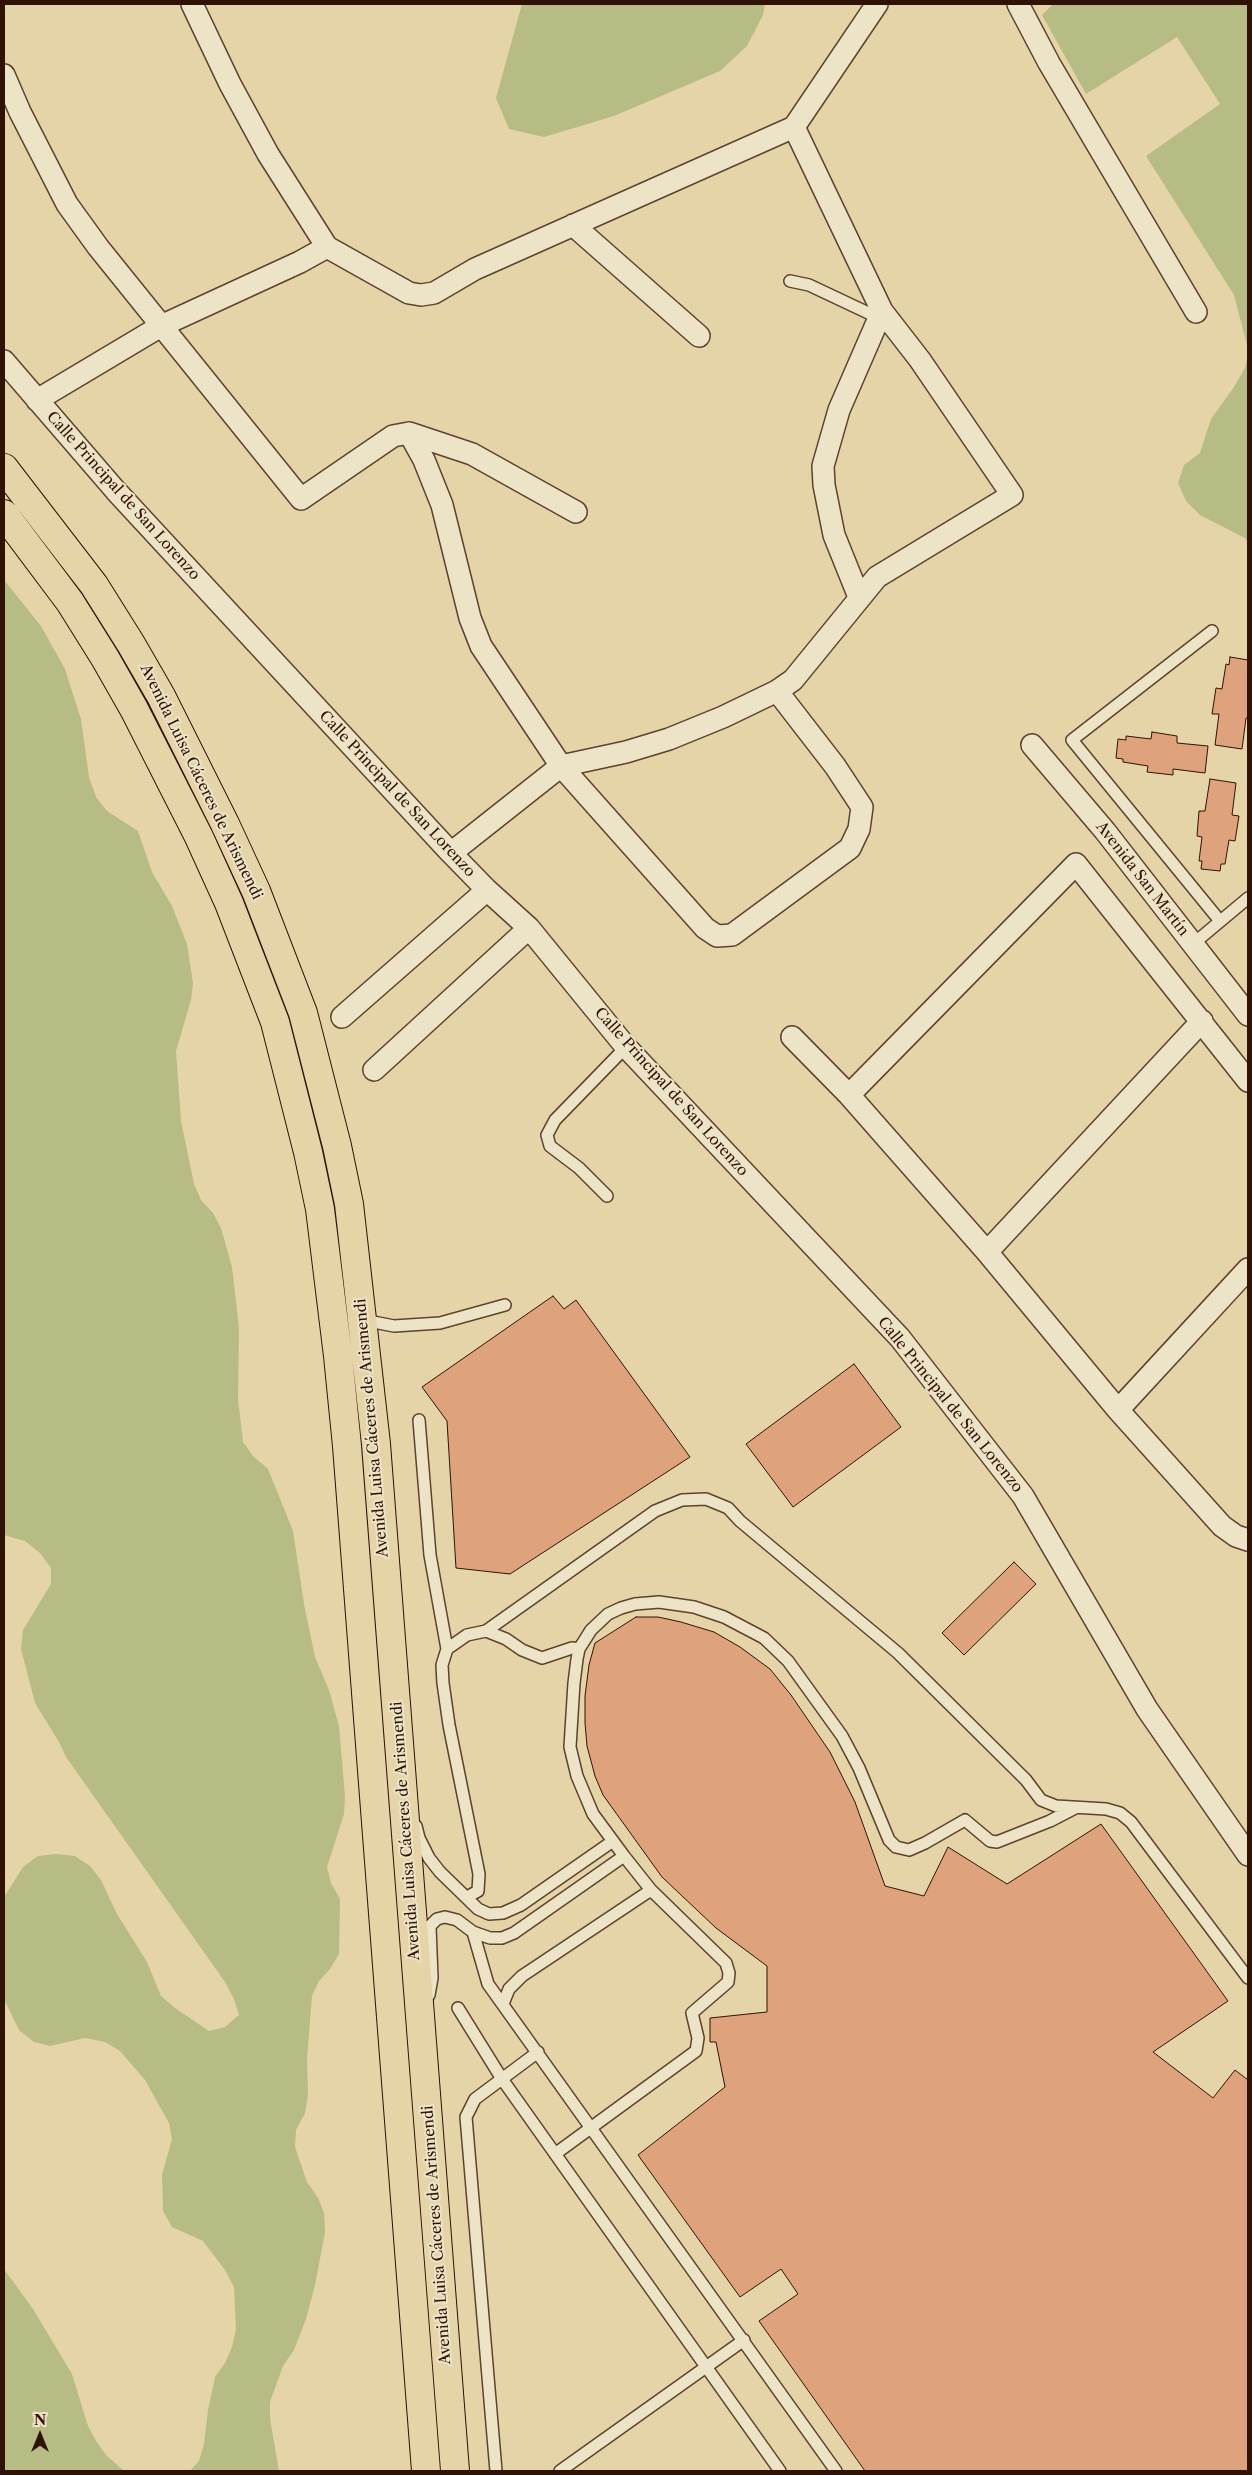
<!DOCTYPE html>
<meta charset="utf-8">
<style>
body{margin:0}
#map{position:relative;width:1252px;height:2475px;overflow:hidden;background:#e4d4a8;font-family:"Libre Caslon Text",serif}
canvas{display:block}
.frame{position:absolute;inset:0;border:5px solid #301205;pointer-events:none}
.north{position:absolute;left:15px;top:2410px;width:50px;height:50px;-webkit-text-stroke:4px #ede3c6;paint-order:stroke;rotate:0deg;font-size:14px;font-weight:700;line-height:20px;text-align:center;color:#301205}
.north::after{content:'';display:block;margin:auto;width:18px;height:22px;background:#301205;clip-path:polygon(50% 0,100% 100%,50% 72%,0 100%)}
</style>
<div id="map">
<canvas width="1252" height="2475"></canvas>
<div class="frame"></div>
<div class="north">N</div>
</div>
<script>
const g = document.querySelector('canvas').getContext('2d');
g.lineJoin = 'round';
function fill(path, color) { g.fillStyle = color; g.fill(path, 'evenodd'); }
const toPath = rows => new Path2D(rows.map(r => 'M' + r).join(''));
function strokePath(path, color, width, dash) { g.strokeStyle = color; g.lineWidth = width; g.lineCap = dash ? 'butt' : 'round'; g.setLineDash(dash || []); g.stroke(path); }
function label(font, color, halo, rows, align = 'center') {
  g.font = font + ' "Libre Caslon Text",serif'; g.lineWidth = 4; g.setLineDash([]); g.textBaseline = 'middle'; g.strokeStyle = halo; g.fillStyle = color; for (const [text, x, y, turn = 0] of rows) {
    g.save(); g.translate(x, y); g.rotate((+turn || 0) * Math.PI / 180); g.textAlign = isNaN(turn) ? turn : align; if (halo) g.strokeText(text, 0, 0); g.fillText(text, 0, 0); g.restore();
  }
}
fill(toPath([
 [522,4,765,4,763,15,747,46,720,71,614,116,544,137,509,129,496,98],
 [1053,4,1248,4,1248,349,1234,295,1146,156,1220,104,1177,37,1086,94,1042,15],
 [1248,353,1248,542,1245,538,1200,515,1186,501,1178,483,1184,465,1200,453,1211,419,1234,387,1245,368],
 [4,580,41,626,65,669,81,719,89,777,96,797,107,811,138,831,152,872,172,906,187,944,193,983,191,1000,176,1051,181,1121,194,1184,201,1200,213,1213,221,1228,232,1267,239,1328,238,1399,243,1442,253,1456,268,1469,293,1531,304,1604,315,1657,329,1690,339,1726,345,1796,344,1814,327,1867,331,1883,340,1899,339,1954,330,1969,319,1981,312,1996,307,2059,308,2095,305,2113,296,2130,295,2147,307,2182,318,2198,324,2213,325,2232,315,2285,306,2319,294,2350,283,2366,270,2402,270,2419,279,2471,190,2471,199,2461,204,2444,208,2410,215,2377,225,2363,232,2347,236,2329,234,2287,225,2270,203,2241,172,2227,163,2211,162,2175,172,2139,169,2123,145,2080,120,2051,105,2042,85,2038,50,2046,34,2042,19,2030,4,1999,4,1897,23,1867,38,1856,56,1854,75,1856,90,1866,101,1880,117,1914,147,1962,161,1996,175,2008,209,2031,225,2027,239,2015,234,1999,225,1982,66,1757,59,1742,35,1703,21,1649,23,1630,51,1584,51,1568,40,1553,25,1541,4,1535],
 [4,2269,33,2309,72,2374,88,2426,96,2441,107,2456,124,2471,4,2471]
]), '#b7bc85');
const building = toPath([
 [1230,657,1248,660,1248,718,1246,718,1242,749,1215,745,1219,714,1212,714,1216,688,1222,689,1226,664,1229,665,1230,657],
 [1152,732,1177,736,1177,743,1208,746,1205,773,1173,769,1173,775,1147,772,1148,766,1123,762,1123,759,1116,758,1118,739,1126,740,1126,736,1151,739,1152,732],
 [1210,779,1236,783,1232,815,1239,816,1235,841,1229,840,1225,864,1221,864,1220,871,1201,869,1202,861,1199,861,1202,837,1197,836,1199,811,1205,811,1210,779],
 [553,1296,564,1309,576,1300,690,1457,510,1574,456,1568,447,1421,422,1387,553,1296],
 [854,1364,901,1427,793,1507,746,1444,854,1364],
 [1014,1562,1036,1584,964,1655,942,1633,1014,1562],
 [636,1617,658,1617,681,1622,714,1632,740,1647,770,1669,791,1695,830,1752,855,1802,885,1886,924,1896,948,1847,1007,1884,1101,1824,1228,2001,1153,2052,1213,2098,1235,2070,1248,2080,1248,2471,865,2471,759,2321,798,2294,781,2269,740,2297,638,2155,725,2087,716,2042,710,2042,710,2018,767,2012,767,1966,716,1928,662,1877,603,1795,595,1776,587,1746,585,1723,585,1696,589,1665,595,1643,636,1617]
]);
fill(building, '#dea37c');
strokePath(building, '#301205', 1);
const service = toPath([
 [790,281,809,285,879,318],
 [1212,631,1072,740,1220,921],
 [1193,944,1248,898],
 [607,1196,579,1168,550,1146,547,1135,555,1120,626,1047],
 [363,1320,394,1326,440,1323,505,1305],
 [419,1420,430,1555,447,1649],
 [486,1631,506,1639,522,1650,542,1658,572,1648,579,1649],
 [416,1826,419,1838,429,1858,440,1872,478,1909,489,1914,503,1913,521,1905,613,1841],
 [467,1897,478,1891,479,1874,449,1725,443,1683,442,1665,447,1649,467,1635,486,1631,655,1511,682,1500,706,1499,728,1508,740,1521,898,1653,1026,1780,1041,1800,1056,1806,1106,1809,1120,1813,1131,1822,1248,1978],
 [473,1932,488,1984,836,2471],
 [429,1995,432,1978,430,1926,437,1919,445,1917,457,1920,473,1932,490,1938,502,1938,514,1933,624,1856],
 [503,2004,509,1989,522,1976,651,1890],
 [458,2008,502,2079,780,2471],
 [555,2154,696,2051,698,2038,692,2013,728,1982,729,1973,726,1963,651,1890,624,1856,593,1814,577,1776,570,1747,574,1683,577,1659,579,1649,591,1630,608,1614,621,1608,635,1604,659,1602,694,1607,724,1617,764,1638,788,1661,842,1736,859,1768,889,1840,896,1847,909,1850,925,1843,965,1820,990,1841,997,1842,1050,1821,1075,1808],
 [496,2471,466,2117,475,2099,538,2052],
 [560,2471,744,2340]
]);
const minor = toPath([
 [192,4,230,84,268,154,327,247,409,293,421,295,434,293,475,269,794,127,877,4],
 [1018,4,1049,63,1196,312],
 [4,75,20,112,67,204,98,247,301,499,393,436,409,433,472,454,576,512],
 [573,225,699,336],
 [4,361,116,491,451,853,487,890,529,928,626,1047,900,1338,1023,1496,1147,1709,1248,1855],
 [37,400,161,326,300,262,327,247],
 [409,433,424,460,442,505,470,618,481,646,561,766,705,928,717,936,732,935,850,848,859,829,862,807,835,766,777,691],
 [859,597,834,535,824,485,823,466,839,410,882,311],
 [1032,745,1105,831,1248,1015],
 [451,853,561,766,626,752,669,739,723,717,777,691,793,680,877,577,1012,495,920,360,882,311,794,127],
 [342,1017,487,890],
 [792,1037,849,1095,987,1252,1118,1410,1222,1526,1236,1536,1248,1540],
 [374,1070,529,928],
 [849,1095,1076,864,1248,1081],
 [987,1252,1202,1021],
 [1118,1410,1248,1269]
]);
const primary = toPath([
 [4,468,94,585,131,644,161,696,225,824,256,891,303,1013,337,1146,349,1204,376,1444,455,2471],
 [4,514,70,602,105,658,134,709,199,837,229,903,275,1022,308,1152,320,1209,338,1356,347,1446,426,2471]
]);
strokePath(service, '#5d422e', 14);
strokePath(minor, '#5d422e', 24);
strokePath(primary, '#301205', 30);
strokePath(service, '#ede3c6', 11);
strokePath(minor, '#ede3c6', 21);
strokePath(primary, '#e4d4a8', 28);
label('15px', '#301205', '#ede3c6', [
 ["Calle Principal de San Lorenzo",123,496,48],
 ["Avenida Luisa Cáceres de Arismendi",201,782,64],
 ["Calle Principal de San Lorenzo",397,794,47],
 ["Avenida San Martín",1142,879,52],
 ["Calle Principal de San Lorenzo",671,1092,48],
 ["Calle Principal de San Lorenzo",950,1405,51],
 ["Avenida Luisa Cáceres de Arismendi",372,1428,-95],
 ["Avenida Luisa Cáceres de Arismendi",406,1831,-94],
 ["Avenida Luisa Cáceres de Arismendi",437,2235,-94]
]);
</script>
